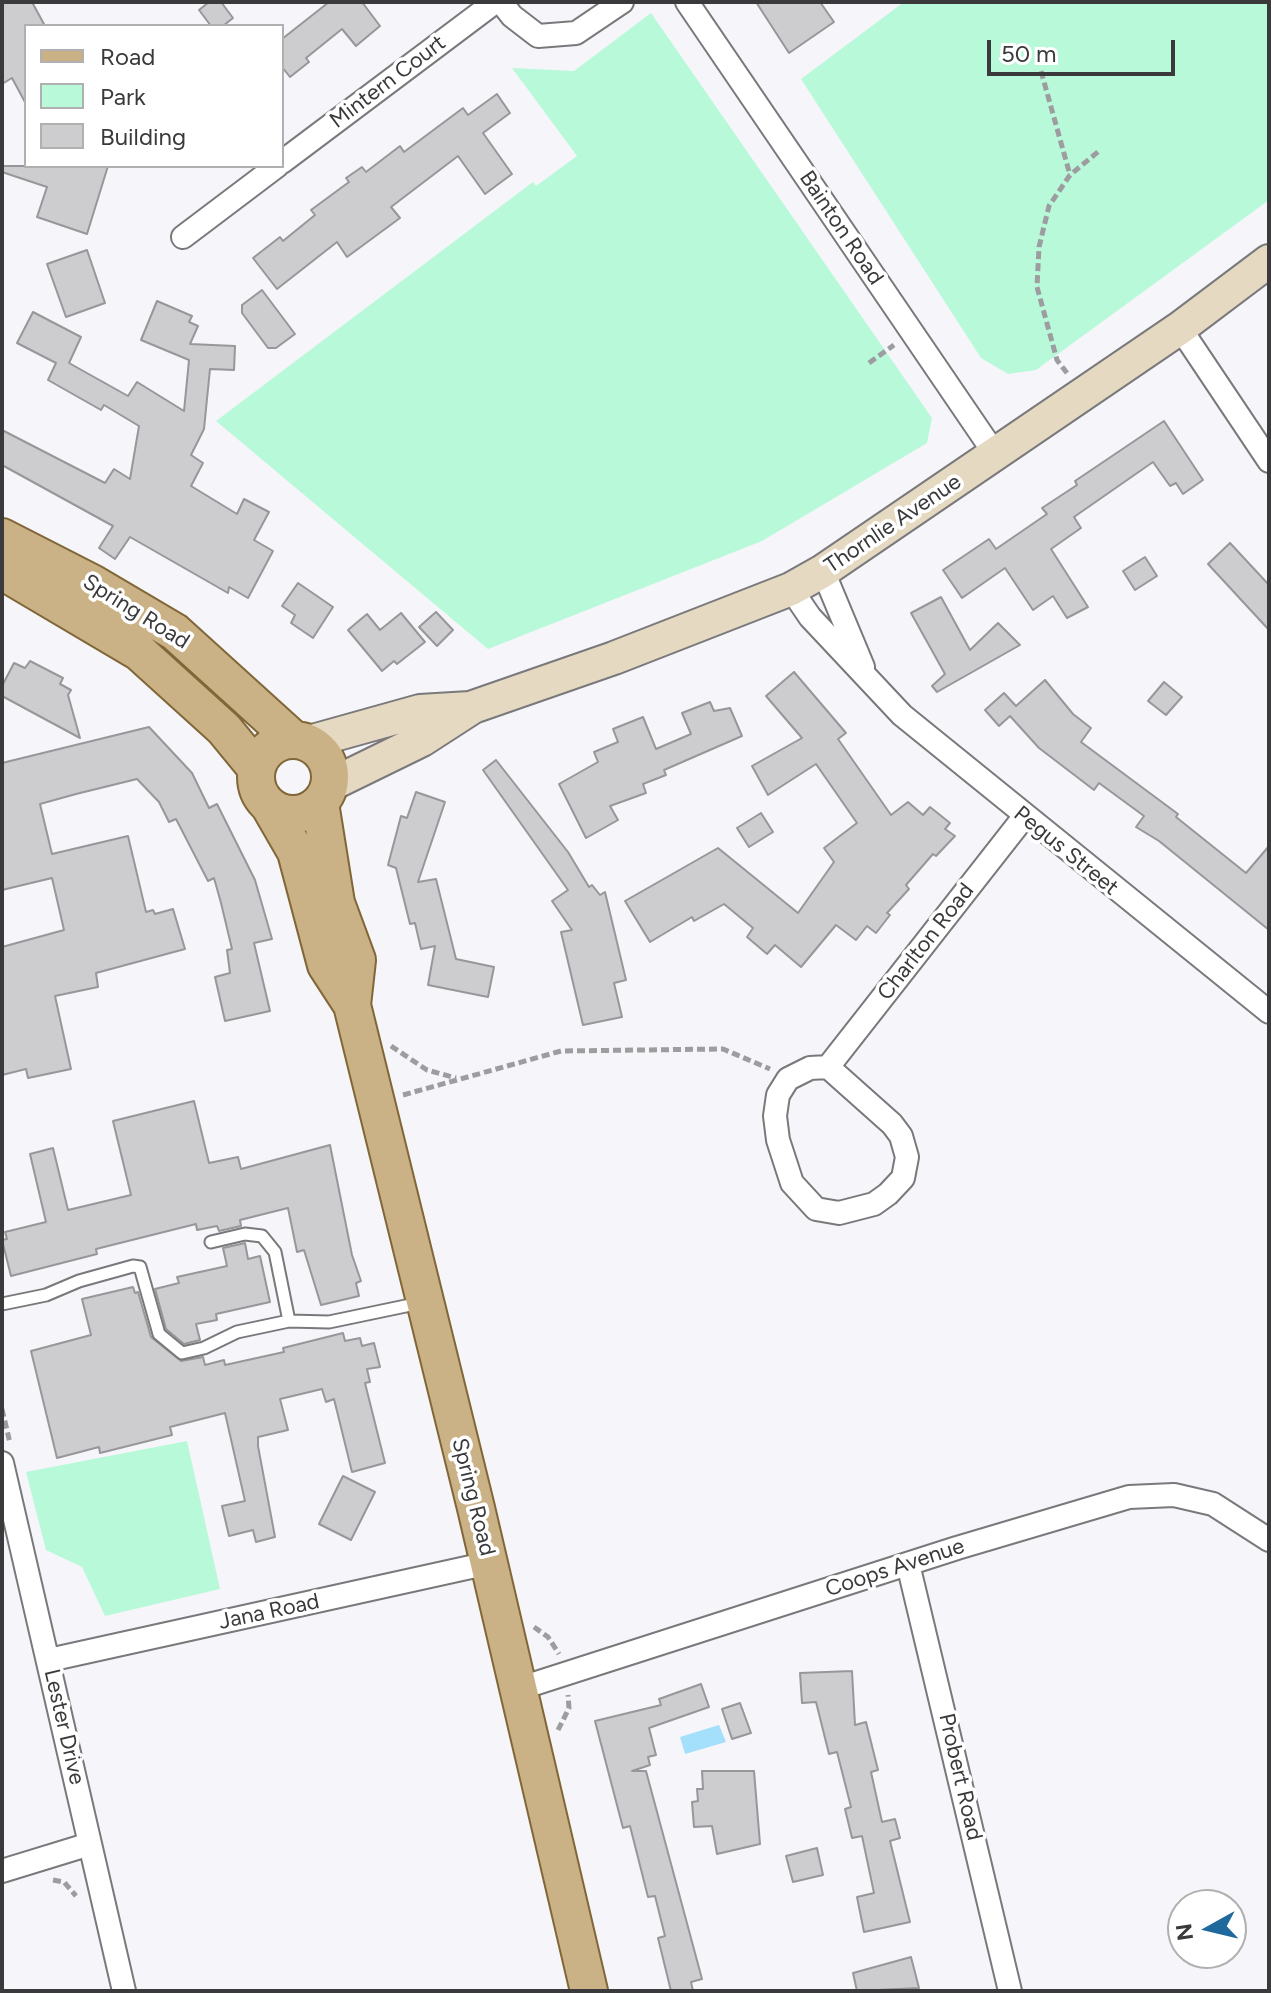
<!DOCTYPE html>
<style>
body{margin:0}
#map{position:relative;width:1271px;height:1993px;overflow:hidden;background:#f6f5f9;font-family:Figtree,sans-serif}
canvas{display:block}
.frame{position:absolute;inset:0;border:4px solid #3a3a3c;pointer-events:none}
.legend{position:absolute;left:24px;top:24px;width:260px;height:144px;box-sizing:border-box;background:#fff;border:2px solid #b0b0b1;margin:0;padding:10px 14px;list-style:none;font-size:24px;color:#3a3a3c}
.legend li{display:flex;align-items:center;gap:16px;height:40px}
.legend b{width:40px;border:2px solid #b0b0b1}
.north{position:absolute;left:1167px;top:1889px;width:80px;height:80px;box-sizing:border-box;background:#fff;border:2px solid #b0b0b1;border-radius:50%;rotate:262deg;font-size:22px;font-weight:700;line-height:32px;text-align:center;color:#3a3a3c}
.north::after{content:'';display:block;margin:auto;width:28px;height:36px;background:#1f699c;clip-path:polygon(50% 0,100% 100%,50% 72%,0 100%)}
.scale{position:absolute;left:987px;top:40px;width:188px;height:36px;box-sizing:border-box;border:4px solid #3a3a3c;border-top:0;padding-left:10px;font-size:24px;line-height:28px;white-space:nowrap;color:#3a3a3c;-webkit-text-stroke:6px #fff;paint-order:stroke}
</style>
<div id="map">
<canvas width="1271" height="1993"></canvas>
<div class="frame"></div>
<ul class="legend">
<li><b style="height:10px;background:#cab286"></b>Road</li>
<li><b style="height:22px;background:#b8f9da"></b>Park</li>
<li><b style="height:22px;background:#cdcdd0"></b>Building</li>
</ul>
<div class="north">N</div>
<div class="scale">50 m</div>
</div>
<script>
const g = document.querySelector('canvas').getContext('2d');
g.lineJoin = 'round';
function fill(path, color) { g.fillStyle = color; g.fill(path, 'evenodd'); }
const toPath = rows => new Path2D(rows.map(r => 'M' + r).join(''));
function strokePath(path, color, width, dash) { g.strokeStyle = color; g.lineWidth = width; g.lineCap = dash ? 'butt' : 'round'; g.setLineDash(dash || []); g.stroke(path); }
function label(font, color, halo, rows, align = 'center') {
  g.font = font + ' Figtree,sans-serif'; g.lineWidth = 7; g.setLineDash([]); g.textBaseline = 'middle'; g.strokeStyle = halo; g.fillStyle = color; for (const [text, x, y, turn = 0] of rows) {
    g.save(); g.translate(x, y); g.rotate((+turn || 0) * Math.PI / 180); g.textAlign = isNaN(turn) ? turn : align; if (halo) g.strokeText(text, 0, 0); g.fillText(text, 0, 0); g.restore();
  }
}
fill(toPath([
 [904,2,1269,2,1269,200,1036,370,1008,374,981,358,801,79],
 [651,13,932,418,927,443,762,541,488,649,216,421,533,182,536,186,577,156,512,68,574,71],
 [187,1441,220,1589,105,1616,82,1567,46,1550,26,1472]
]), '#b8f9da');
fill(toPath([
 [719,1725,726,1742,685,1754,680,1737]
]), '#a4dffc');
const building = toPath([
 [2,2,32,2,45,26,26,26,26,104,12,78,2,84,2,2],
 [209,2,221,2,233,18,223,26,211,26,199,10,209,2],
 [329,2,362,2,380,26,356,46,342,29,306,58,309,62,290,77,282,67,282,39,329,2],
 [756,2,820,2,834,22,789,53,756,2],
 [497,94,510,113,483,133,512,174,485,194,458,156,391,207,400,218,347,257,337,242,277,289,253,258,280,237,283,241,315,215,311,210,349,182,346,178,362,167,366,172,400,146,404,152,463,108,468,115,497,94],
 [2,166,108,166,87,234,37,217,47,187,2,172,2,166],
 [87,250,105,303,66,317,47,264,87,250],
 [262,290,295,334,276,348,268,348,242,313,242,305,262,290],
 [157,301,192,316,189,322,198,326,190,344,235,346,234,370,210,369,204,429,191,455,203,463,191,486,237,514,244,499,269,512,254,540,273,551,248,598,229,587,228,593,130,537,115,559,99,548,113,526,2,465,2,430,105,483,114,469,130,479,139,426,104,405,101,410,48,380,56,363,17,343,33,312,81,337,69,363,128,396,137,382,184,411,189,360,141,340,157,301],
 [1164,421,1203,480,1183,494,1176,483,1170,486,1153,462,1074,517,1081,528,1051,549,1088,607,1067,618,1053,596,1033,610,1005,568,962,598,943,570,989,539,996,549,1047,514,1042,508,1077,485,1075,481,1164,421],
 [1230,543,1269,585,1269,630,1208,564,1230,543],
 [1145,557,1157,576,1135,590,1123,571,1145,557],
 [298,583,333,607,313,638,291,623,295,615,282,606,298,583],
 [941,597,970,650,998,623,1020,645,937,692,932,686,945,674,911,613,941,597],
 [436,612,453,630,437,646,419,627,436,612],
 [401,613,425,642,397,664,394,661,382,671,348,630,367,614,380,630,401,613],
 [30,661,63,678,60,684,71,690,68,695,80,738,2,696,2,686,14,663,25,668,30,661],
 [794,672,846,733,838,739,891,815,908,802,923,815,930,807,950,823,945,829,955,836,936,856,933,854,906,885,909,889,887,913,890,915,876,933,867,926,856,940,836,925,801,967,775,945,767,954,747,937,753,928,724,904,694,921,692,917,650,942,625,901,718,848,798,913,834,862,824,848,857,823,816,764,768,795,752,766,802,738,766,696,794,672],
 [1045,680,1073,714,1091,728,1081,742,1178,814,1176,817,1246,873,1269,846,1269,930,1159,841,1136,827,1144,816,1099,783,1094,790,1039,748,1010,716,999,726,985,710,1004,693,1016,706,1045,680],
 [1164,682,1182,697,1166,715,1148,701,1164,682],
 [710,702,714,711,730,708,742,736,664,770,666,775,643,784,646,793,610,806,618,820,586,838,559,784,598,762,594,752,618,742,613,729,643,717,656,749,691,734,682,713,710,702],
 [149,727,192,773,209,808,217,804,255,880,272,939,254,943,270,1011,225,1021,215,977,230,973,227,950,232,949,221,903,214,878,208,881,176,819,169,822,159,802,137,779,76,794,40,804,52,854,128,836,146,912,153,910,155,914,173,909,185,949,96,973,98,987,55,996,71,1069,28,1078,26,1069,2,1075,2,947,64,930,52,878,2,890,2,763,149,727],
 [496,760,568,852,589,887,592,885,600,895,605,892,626,980,614,983,622,1017,583,1025,561,932,572,930,552,901,568,890,483,770,496,760],
 [416,792,445,802,418,882,436,879,456,959,494,967,488,997,428,985,435,946,421,949,415,923,410,924,396,868,388,865,401,816,407,818,416,792],
 [761,813,773,832,749,847,737,828,761,813],
 [194,1101,209,1163,238,1157,241,1169,330,1145,352,1255,361,1281,356,1283,359,1296,321,1305,304,1250,297,1252,288,1208,240,1220,241,1226,219,1231,217,1226,197,1230,196,1224,96,1249,97,1254,11,1276,2,1240,7,1239,5,1232,46,1222,30,1154,53,1148,68,1210,131,1195,113,1121,194,1101],
 [245,1243,248,1259,260,1256,270,1302,216,1314,217,1320,196,1324,200,1340,184,1344,166,1329,155,1289,179,1283,177,1277,227,1266,223,1248,245,1243],
 [133,1287,135,1293,138,1292,151,1337,181,1361,203,1357,205,1365,224,1360,225,1365,284,1352,283,1348,343,1333,345,1341,360,1338,362,1346,374,1343,380,1367,367,1369,370,1382,365,1383,385,1463,352,1472,334,1399,326,1402,322,1389,280,1399,288,1430,258,1437,258,1446,275,1537,256,1542,253,1530,229,1536,222,1506,245,1501,225,1413,170,1427,172,1435,100,1453,99,1447,57,1458,31,1351,91,1335,82,1299,133,1287],
 [343,1476,375,1492,351,1540,319,1524,343,1476],
 [852,1671,855,1725,866,1722,878,1770,871,1772,882,1822,895,1819,900,1838,890,1841,910,1922,864,1932,857,1897,874,1893,862,1836,852,1838,845,1809,851,1807,837,1752,829,1754,816,1702,802,1703,800,1673,852,1671],
 [701,1684,709,1707,649,1728,656,1755,648,1757,650,1765,632,1771,646,1771,702,1979,691,1982,693,1991,671,1991,658,1938,665,1936,655,1896,648,1897,630,1826,623,1828,595,1721,661,1705,659,1699,701,1684],
 [740,1703,751,1733,732,1739,722,1709,740,1703],
 [702,1771,754,1771,760,1844,717,1854,712,1826,694,1827,692,1802,698,1801,697,1789,703,1789,702,1771],
 [817,1848,823,1875,793,1882,786,1856,817,1848],
 [911,1957,919,1988,857,1991,853,1973,911,1957]
]);
fill(building, '#cdcdd0');
strokePath(building, '#97979a', 2);
const lane = toPath([
 [211,1242,245,1234,262,1236,275,1252,289,1321],
 [2,1304,46,1295,79,1281,133,1266,140,1267,159,1334,182,1353,204,1348,237,1332,289,1321,329,1322,420,1303]
]);
const street = toPath([
 [501,2,512,16,538,36,576,33,622,2],
 [687,2,995,454],
 [282,162,495,2],
 [183,237,277,166],
 [1180,328,1269,461],
 [823,571,863,667],
 [791,589,810,617,902,715,1269,1012],
 [828,1067,892,1124,901,1136,907,1157,903,1178,888,1194,874,1204,839,1213,816,1209,792,1183,778,1140,775,1116,778,1095,788,1079,810,1068,828,1067],
 [828,1067,1024,817],
 [2,1463,124,1991],
 [908,1564,1010,1991],
 [49,1660,489,1563],
 [518,1689,957,1548,1129,1497,1174,1495,1213,1504,1269,1540],
 [2,1871,90,1844]
]);
const secondary = toPath([
 [309,742,420,711,470,708],
 [330,785,422,740,473,707,614,658,791,589,823,571,1180,328,1269,261]
]);
const primary = toPath([
 [2,537,92,583,175,632,293,739],
 [2,571,139,652,224,729,256,768],
 '256 777a37 37 0 1 1 74 0a37 37 0 1 1-74 0Z',
 [320,803,336,903,357,960,352,1005,476,1508,589,1991],
 [270,807,296,852,326,965,352,1005]
]);
strokePath(lane, '#79797c', 15);
strokePath(street, '#79797c', 26);
strokePath(secondary, '#79797c', 36);
strokePath(primary, '#816737', 40);
strokePath(toPath([
 [1041,71,1070,175],
 [869,363,894,345],
 [1067,373,1057,360,1037,287,1039,247,1049,206,1070,175,1099,151],
 [391,1046,427,1070,456,1078],
 [403,1095,561,1051,723,1049,770,1069],
 [2,1409,10,1443],
 [534,1627,548,1637,559,1654],
 [558,1730,569,1708,568,1695],
 [53,1880,64,1882,76,1896]
]), '#9d9da0', 5, [8, 4]);
strokePath(lane, '#fff', 11);
strokePath(street, '#fff', 22);
strokePath(secondary, '#e5d9c2', 32);
strokePath(primary, '#cab286', 36);
label('22px', '#3a3a3c', '#fff', [
 ["Mintern Court",388,82,-37],
 ["Bainton Road",841,228,56],
 ["Thornlie Avenue",893,524,-34],
 ["Spring Road",136,612,32],
 ["Pegus Street",1066,851,39],
 ["Charlton Road",926,942,-52],
 ["Spring Road",473,1497,76],
 ["Coops Avenue",895,1568,-18],
 ["Jana Road",269,1612,-12],
 ["Lester Drive",64,1727,77],
 ["Probert Road",960,1777,77]
]);
</script>
